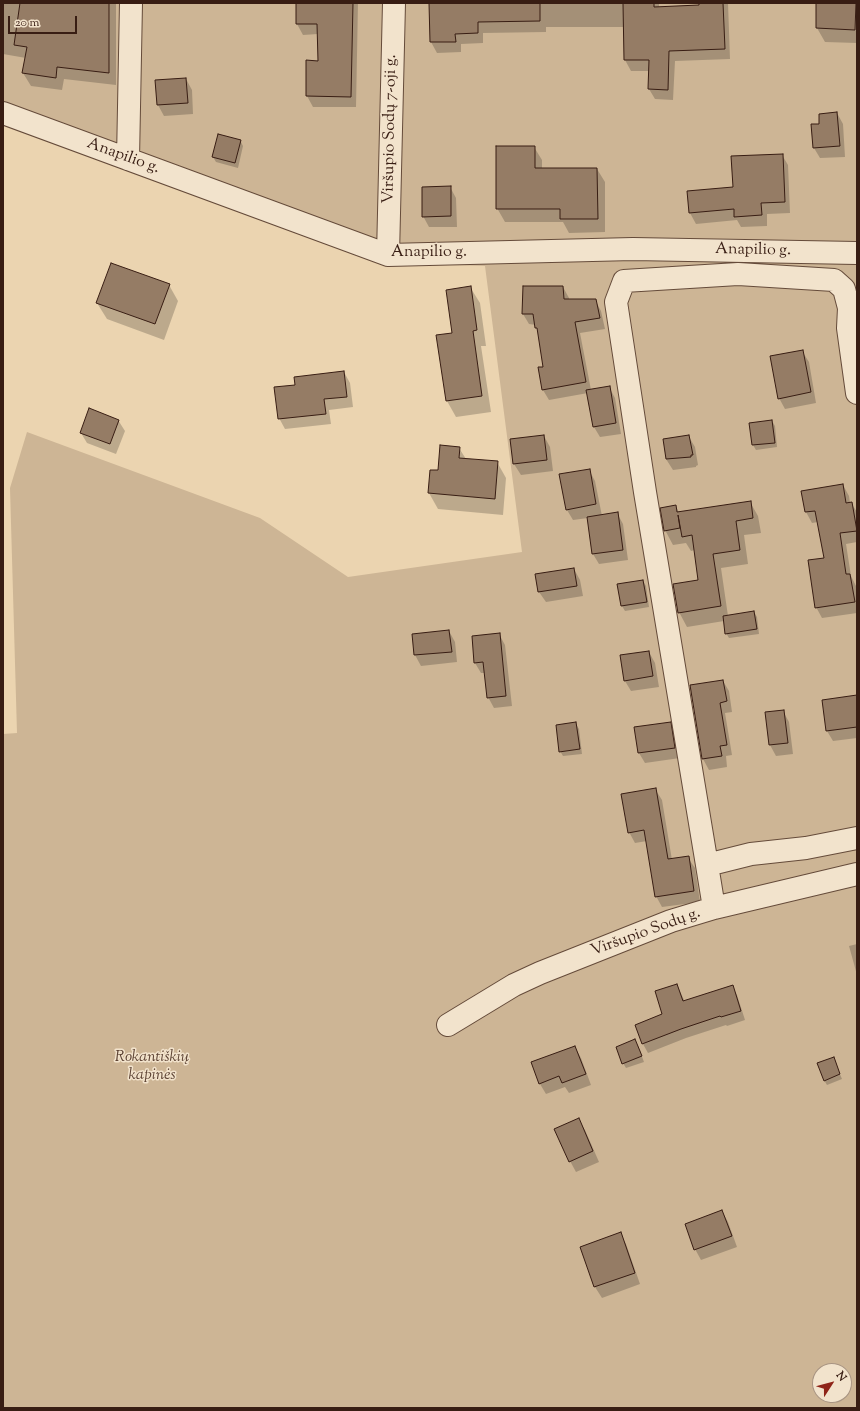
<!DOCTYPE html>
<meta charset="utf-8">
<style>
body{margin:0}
#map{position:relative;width:860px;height:1411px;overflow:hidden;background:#ebd4b0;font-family:"Sorts Mill Goudy",serif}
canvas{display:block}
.frame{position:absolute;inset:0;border:4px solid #381d13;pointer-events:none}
.north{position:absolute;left:812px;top:1363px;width:40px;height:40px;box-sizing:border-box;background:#f2e3cc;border:1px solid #a89482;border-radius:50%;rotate:54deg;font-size:11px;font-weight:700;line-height:16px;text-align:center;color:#381d13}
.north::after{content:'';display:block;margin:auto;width:14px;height:18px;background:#8f2418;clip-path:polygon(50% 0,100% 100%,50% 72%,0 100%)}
.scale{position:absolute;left:8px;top:16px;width:69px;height:18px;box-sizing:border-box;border:2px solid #381d13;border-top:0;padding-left:5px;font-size:12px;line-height:14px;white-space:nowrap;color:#381d13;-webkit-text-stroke:3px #f2e3cc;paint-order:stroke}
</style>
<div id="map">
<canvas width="860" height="1411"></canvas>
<div class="frame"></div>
<div class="north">N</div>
<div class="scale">20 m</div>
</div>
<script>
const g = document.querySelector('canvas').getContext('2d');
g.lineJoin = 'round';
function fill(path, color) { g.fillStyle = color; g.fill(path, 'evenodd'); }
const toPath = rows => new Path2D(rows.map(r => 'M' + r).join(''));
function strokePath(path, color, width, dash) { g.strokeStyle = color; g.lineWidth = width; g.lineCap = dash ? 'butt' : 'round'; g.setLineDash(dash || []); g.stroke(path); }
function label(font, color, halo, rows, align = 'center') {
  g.font = font + ' "Sorts Mill Goudy",serif'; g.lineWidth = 3; g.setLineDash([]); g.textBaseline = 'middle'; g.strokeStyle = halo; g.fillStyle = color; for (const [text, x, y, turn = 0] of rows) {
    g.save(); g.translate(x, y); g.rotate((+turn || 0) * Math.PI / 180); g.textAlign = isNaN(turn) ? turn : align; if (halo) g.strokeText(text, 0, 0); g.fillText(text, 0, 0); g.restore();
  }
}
fill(toPath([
 [3,3,857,3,857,1408,3,1408,3,734,17,733,10,488,27,432,260,518,348,577,522,552,485,266,377,263,376,242,3,106],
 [820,1371,844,1371,844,1395,820,1395]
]), '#cdb595');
fill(toPath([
 [3,3,116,3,116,85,64,79,62,90,31,86,23,73,26,58,3,54],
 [297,3,358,3,356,107,313,107,307,96,307,62,319,62,318,34,303,35,297,24],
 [430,3,659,3,659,8,700,6,700,3,728,3,730,59,675,61,673,100,655,99,649,89,650,71,631,71,625,60,624,27,546,27,546,32,483,33,483,43,461,44,461,52,437,53,431,42],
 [818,3,857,3,857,43,825,42,817,28],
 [186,79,192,90,193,114,164,116,158,105],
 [837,113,843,124,845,157,820,158,814,148,820,125],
 [240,140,243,146,238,168,216,162,213,157],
 [534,147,542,160,542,169,597,169,605,182,605,232,569,233,563,222,505,222,497,208],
 [782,155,788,165,790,213,767,214,767,226,741,227,737,220,696,224,690,213,734,188],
 [450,187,456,198,457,227,429,227,423,216],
 [169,285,178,301,164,340,107,319,97,303],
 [470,287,480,303,486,346,481,346,491,412,456,417,447,401,437,336,453,334],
 [563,287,569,298,569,300,595,300,601,311,605,329,580,333,591,390,609,387,615,398,621,434,600,437,594,427,588,393,549,400,543,390,544,368,538,331,536,325,529,324,523,314],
 [802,351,809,362,816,403,785,409,779,398],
 [344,372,350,383,353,407,329,410,331,424,285,429,279,418,296,386],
 [118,420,125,431,116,454,87,443,81,433],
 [772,421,775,426,777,447,756,450,753,445],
 [544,436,550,447,553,471,521,475,514,464,511,440],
 [689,437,695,447,698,465,696,466,696,467,673,470,666,459,664,439],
 [459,448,466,459,497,462,506,478,503,515,438,509,429,493,438,471],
 [589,470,595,481,602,516,617,513,623,524,628,560,599,564,593,554,588,518,573,520,567,510],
 [843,485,849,496,850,503,851,503,857,512,857,542,846,544,851,576,856,586,857,613,822,618,816,607,825,559,818,522,812,523,806,512],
 [750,502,758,516,761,533,744,535,748,564,721,568,728,616,754,612,757,617,759,634,729,638,726,633,724,621,687,627,679,612,700,580,695,550,691,551,686,543,673,545,665,530,676,506,679,513],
 [574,569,580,580,583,596,546,602,539,592],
 [643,581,646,586,649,607,625,611,622,606,618,585],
 [449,631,455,642,457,662,421,666,415,655,413,635],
 [499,634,505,645,512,706,494,708,488,697,485,673,481,673,475,663],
 [649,652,655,663,659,687,631,691,625,681],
 [723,681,729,691,732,712,725,713,732,755,726,756,727,767,709,770,703,759,691,686],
 [857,696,857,738,833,741,827,731],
 [783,711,789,722,793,754,776,756,770,745,766,713],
 [670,723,676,734,680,758,645,763,639,753],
 [576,724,579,729,582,754,563,756,560,751],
 [655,789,662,800,672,860,688,858,695,868,700,902,662,907,656,896,647,841,635,843,629,832],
 [857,944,857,975,849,946],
 [677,985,685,1002,732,986,737,995,745,1020,727,1026,726,1025,686,1038,648,1053,643,1044,663,1015],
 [638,1046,644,1062,626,1068,623,1063],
 [575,1047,581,1058,591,1085,569,1093,565,1087,546,1094,540,1084],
 [833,1058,842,1079,827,1085,824,1080],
 [578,1119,585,1130,599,1162,576,1172,570,1161],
 [722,1211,728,1222,737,1247,701,1260,695,1249],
 [620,1234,626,1244,640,1284,602,1298,595,1287,581,1247]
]), '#0003');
const building = toPath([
 [20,3,109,3,109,73,57,67,56,78,22,73,27,47,14,45,20,3],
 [296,3,353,3,351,97,306,96,306,60,318,61,317,24,296,24,296,3],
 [429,3,540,3,540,21,478,22,478,33,455,34,456,42,430,42,429,3],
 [623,3,654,3,654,7,699,5,699,3,723,3,725,49,669,51,668,90,648,89,649,60,624,60,623,3],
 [816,3,856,3,855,30,816,28,816,3],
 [186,78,188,103,157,105,155,80,186,78],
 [837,112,840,146,813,148,811,124,819,124,819,114,837,112],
 [218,134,241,140,235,163,212,157,218,134],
 [496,146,535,146,535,168,597,168,598,219,560,219,560,209,496,209,496,146],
 [783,154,785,202,761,203,762,215,734,217,734,209,689,213,687,191,733,187,731,156,783,154],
 [451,186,451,216,422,217,422,187,451,186],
 [111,263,170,284,155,324,96,303,111,263],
 [471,286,477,330,473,331,482,396,446,401,436,335,452,333,446,290,471,286],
 [523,286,563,286,564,299,596,299,600,318,575,322,586,382,542,390,538,367,543,367,537,328,535,328,533,314,522,314,523,286],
 [803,350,811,392,778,399,770,356,803,350],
 [344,371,347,397,324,399,326,414,278,419,274,387,295,385,294,377,344,371],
 [610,386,616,423,593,427,586,390,610,386],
 [89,408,119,420,110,444,80,433,89,408],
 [772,420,775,443,752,445,749,423,772,420],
 [544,435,547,460,513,464,510,439,544,435],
 [689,435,693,455,691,455,691,457,666,459,663,439,689,435],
 [440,445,460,447,459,458,498,461,495,499,428,493,430,470,438,470,440,445],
 [590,469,596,504,566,510,559,474,590,469],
 [843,484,846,503,852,502,857,531,840,533,846,574,850,574,855,602,815,608,808,560,824,558,815,511,805,512,801,491,843,484],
 [751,501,753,518,736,521,740,550,713,554,721,606,678,613,673,584,698,580,692,535,682,537,678,515,680,528,664,531,660,508,676,505,677,512,751,501],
 [618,512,623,550,592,554,587,517,618,512],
 [574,568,577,586,538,592,535,574,574,568],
 [643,580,647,602,621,606,617,584,643,580],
 [754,611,757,629,725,634,723,616,754,611],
 [449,630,452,652,414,655,412,634,449,630],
 [500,633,506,696,487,698,483,662,474,663,472,636,500,633],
 [649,651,653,676,624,681,620,655,649,651],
 [723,680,727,701,720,703,727,745,720,746,722,756,702,759,690,685,723,680],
 [857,695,857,727,826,731,822,700,857,695],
 [784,710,788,743,769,745,765,712,784,710],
 [576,722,580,749,559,752,556,725,576,722],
 [671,722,675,748,638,753,634,727,671,722],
 [656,788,668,859,689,856,694,891,655,897,644,830,628,833,621,794,656,788],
 [677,984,683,1001,733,985,741,1011,721,1017,720,1016,681,1029,642,1044,635,1025,662,1014,655,991,677,984],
 [635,1039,642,1056,622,1064,616,1047,635,1039],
 [575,1046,586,1074,562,1083,559,1076,539,1084,531,1062,575,1046],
 [834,1057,840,1074,824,1081,817,1063,834,1057],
 [579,1118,593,1151,569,1162,554,1129,579,1118],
 [722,1210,732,1236,694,1250,685,1224,722,1210],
 [621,1232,635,1273,594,1287,580,1247,621,1232]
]);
fill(building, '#957c65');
strokePath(building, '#381d13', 1);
const minor = toPath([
 [3,113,388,255,633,249,857,253],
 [128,159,131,3],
 [388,255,394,3],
 [849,308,848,328,857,393],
 [707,865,645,492,616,302,624,281,738,274,834,280,844,289,849,308,857,307],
 [714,908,707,865,751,854,806,848,857,838],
 [448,1025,514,985,540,973,671,921,714,908,857,874]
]);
strokePath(minor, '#654b3a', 24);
strokePath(minor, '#f2e3cc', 22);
label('16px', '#381d13', '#f2e3cc', [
 ["Viršupio Sodų 7-oji g.",391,129,-89],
 ["Anapilio g.",123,157,20],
 ["Anapilio g.",753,251,1],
 ["Anapilio g.",429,253],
 ["Viršupio Sodų g.",646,933,-20]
]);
label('italic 16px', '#5d4334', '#f2e3cc', [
 ["Rokantiškių",152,1058],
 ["kapinės",152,1076]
]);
</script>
